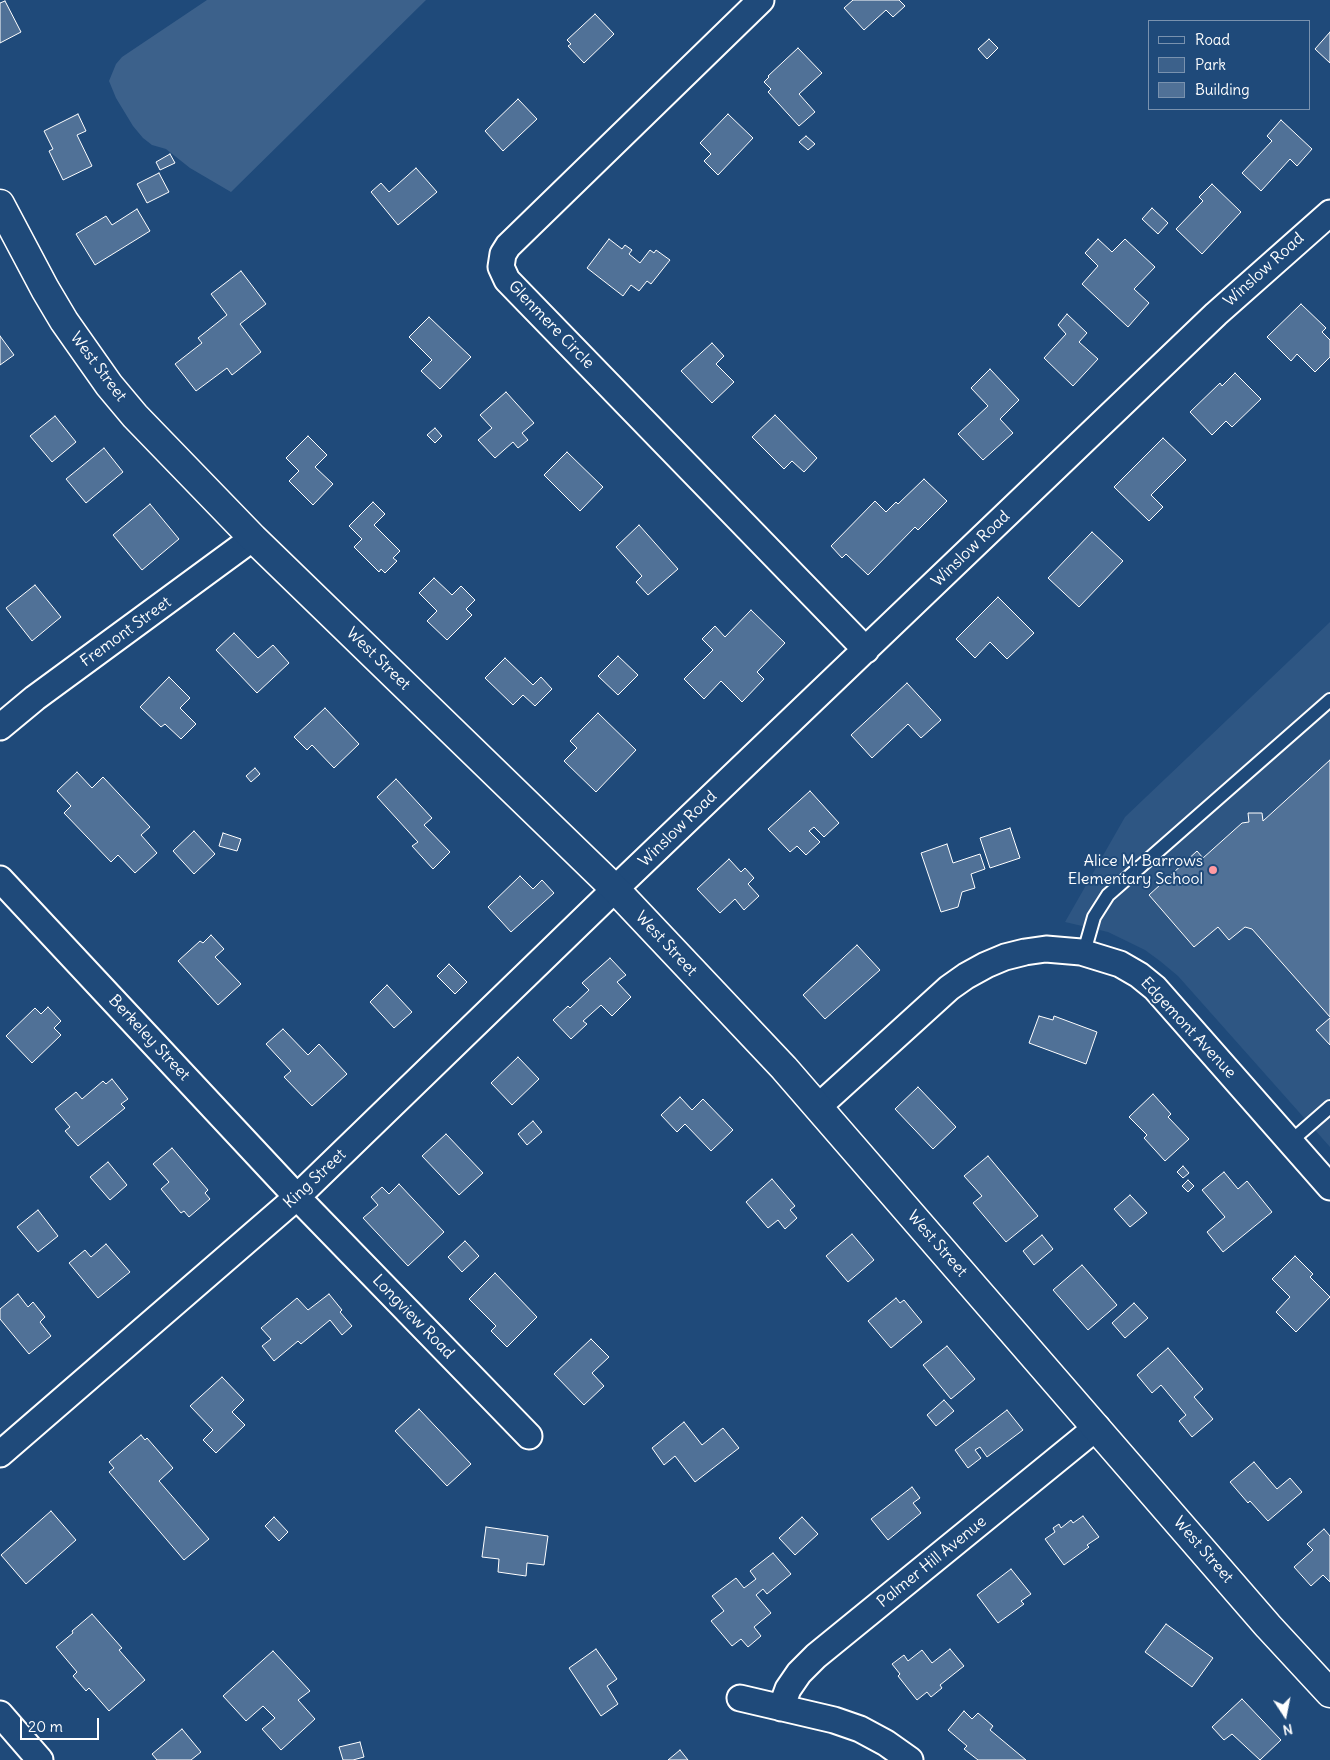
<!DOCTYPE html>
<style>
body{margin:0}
#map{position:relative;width:1330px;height:1760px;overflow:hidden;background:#1f4a7a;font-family:Delius,sans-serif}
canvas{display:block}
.legend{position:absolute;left:1148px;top:20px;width:162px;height:90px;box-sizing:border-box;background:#1f4a7a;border:1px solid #7992af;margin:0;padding:6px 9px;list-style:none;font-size:15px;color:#fff}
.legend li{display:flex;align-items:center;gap:10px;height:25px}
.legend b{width:25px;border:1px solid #7992af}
.north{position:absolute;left:1260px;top:1690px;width:50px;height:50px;-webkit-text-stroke:4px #1f4a7a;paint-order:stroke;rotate:169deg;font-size:14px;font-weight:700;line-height:20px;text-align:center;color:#fff}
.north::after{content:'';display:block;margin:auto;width:18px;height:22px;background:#fff;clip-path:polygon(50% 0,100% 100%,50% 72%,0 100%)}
.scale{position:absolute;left:20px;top:1718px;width:79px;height:22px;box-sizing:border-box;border:2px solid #fff;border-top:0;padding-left:6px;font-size:15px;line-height:18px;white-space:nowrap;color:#fff;-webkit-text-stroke:4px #1f4a7a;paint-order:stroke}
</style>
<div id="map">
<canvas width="1330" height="1760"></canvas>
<ul class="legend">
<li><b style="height:6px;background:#1f4a7a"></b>Road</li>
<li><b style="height:14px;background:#3c618b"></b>Park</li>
<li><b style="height:14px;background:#507197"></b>Building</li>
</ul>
<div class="north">N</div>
<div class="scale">20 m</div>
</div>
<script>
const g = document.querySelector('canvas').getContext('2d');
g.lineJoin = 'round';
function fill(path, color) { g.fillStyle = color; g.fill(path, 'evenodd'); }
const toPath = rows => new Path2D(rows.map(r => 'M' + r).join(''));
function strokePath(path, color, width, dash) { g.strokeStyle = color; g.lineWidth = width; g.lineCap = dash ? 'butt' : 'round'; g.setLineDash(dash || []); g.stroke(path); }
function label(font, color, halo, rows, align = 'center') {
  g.font = font + ' Delius,sans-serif'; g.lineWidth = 4; g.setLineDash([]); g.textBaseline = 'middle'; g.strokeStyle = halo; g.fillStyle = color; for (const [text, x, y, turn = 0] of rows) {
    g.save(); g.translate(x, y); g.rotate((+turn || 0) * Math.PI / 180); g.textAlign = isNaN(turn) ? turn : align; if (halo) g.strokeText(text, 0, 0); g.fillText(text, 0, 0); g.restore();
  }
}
fill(toPath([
 [1330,622,1330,1147,1178,976,1160,961,1145,950,1108,932,1065,922,1125,817]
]), '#2e5683');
fill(toPath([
 [207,0,426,0,231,192,190,168,166,149,152,145,143,138,133,126,116,98,109,81,116,64,122,57]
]), '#3c618b');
const building = toPath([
 [853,0,899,0,905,6,893,17,886,10,864,30,844,8,853,0],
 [5,1,21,32,0,43,0,3,5,1],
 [595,14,614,34,584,63,568,46,571,44,567,40,595,14],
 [1330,32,1330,63,1315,49,1330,32],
 [989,39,998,48,987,59,978,49,989,39],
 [798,48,822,73,799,94,815,112,799,126,768,92,771,89,764,82,769,77,768,76,798,48],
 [518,99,537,119,503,151,485,131,518,99],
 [78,114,86,131,77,135,92,166,63,180,49,151,53,149,44,131,78,114],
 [728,114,753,138,718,175,704,161,711,154,700,143,728,114],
 [1281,120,1312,149,1297,166,1290,159,1261,191,1242,173,1272,141,1267,136,1281,120],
 [806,136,815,144,808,150,799,142,806,136],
 [170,154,175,163,160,170,156,162,170,154],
 [416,168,437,192,398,225,371,192,381,183,389,192,416,168],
 [159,173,169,192,147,203,137,184,159,173],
 [1212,184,1241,212,1202,254,1176,229,1203,201,1199,197,1212,184],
 [1152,208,1168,223,1158,234,1142,219,1152,208],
 [137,209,150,231,95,265,76,234,106,216,112,225,137,209],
 [609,239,622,249,625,245,632,250,629,254,640,263,650,250,654,253,656,250,670,260,651,284,647,281,639,291,631,285,623,296,587,268,609,239],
 [1098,239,1112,252,1125,239,1155,267,1134,289,1149,303,1128,327,1082,284,1098,266,1085,253,1098,239],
 [241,271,266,304,240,324,261,352,232,375,227,368,196,391,175,364,202,343,198,338,227,315,211,294,241,271],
 [1301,304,1326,328,1322,332,1330,340,1330,357,1315,372,1297,354,1291,361,1267,337,1301,304],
 [1067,314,1087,333,1079,342,1098,359,1073,386,1044,358,1066,334,1058,325,1067,314],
 [429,317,471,357,440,389,421,371,432,360,409,337,429,317],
 [0,336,14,355,0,365,0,336],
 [712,343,724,356,716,364,734,382,712,403,681,371,712,343],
 [990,369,1019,400,1000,419,1013,433,983,460,958,434,988,406,971,388,990,369],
 [1235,373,1261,399,1232,427,1226,421,1212,435,1190,412,1220,383,1222,386,1235,373],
 [506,392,534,423,522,433,528,440,518,448,513,442,495,458,478,440,492,428,480,415,506,392],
 [775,415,817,458,804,472,792,461,784,469,752,437,775,415],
 [55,416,76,442,52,462,30,436,55,416],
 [435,428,442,436,435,443,427,435,435,428],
 [308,436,327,455,315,467,333,484,313,505,289,481,299,471,286,458,308,436],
 [1163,438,1186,460,1151,495,1163,507,1149,521,1114,487,1163,438],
 [104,448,123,472,86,503,66,479,104,448],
 [567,452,603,487,580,511,544,475,567,452],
 [924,479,947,501,918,530,915,527,868,575,846,554,842,558,831,546,875,501,886,512,896,502,898,504,924,479],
 [373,502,385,514,374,525,400,551,393,558,397,561,385,573,381,569,379,572,354,547,362,539,349,526,373,502],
 [150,504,179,539,142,570,113,535,150,504],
 [639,525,678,569,648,595,636,582,642,576,616,547,639,525],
 [1092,532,1123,561,1079,607,1048,578,1092,532],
 [434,578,452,595,461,586,475,600,466,609,472,615,447,640,427,621,437,611,419,593,434,578],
 [35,585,61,617,32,641,6,608,35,585],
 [998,597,1034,633,1007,659,990,642,975,658,956,639,998,597],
 [751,610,785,643,757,672,764,679,742,702,721,681,704,699,684,679,713,650,702,639,715,626,725,637,751,610],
 [234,633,258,658,273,645,289,663,257,693,216,650,234,633],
 [618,656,638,675,618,695,598,676,618,656],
 [505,658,533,685,541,677,552,689,535,706,523,695,513,705,485,678,505,658],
 [169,677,190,698,180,708,196,724,181,739,165,724,161,727,140,707,169,677],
 [907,683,941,720,921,738,908,724,872,758,851,735,907,683],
 [325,708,359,744,334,768,312,745,307,750,294,737,325,708],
 [598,713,636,750,596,792,564,761,577,748,570,741,598,713],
 [1330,760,1330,1017,1252,929,1245,927,1229,940,1218,927,1194,947,1149,895,1197,851,1203,858,1242,823,1249,822,1248,813,1262,813,1263,821,1330,760],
 [255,768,260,774,251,782,246,776,255,768],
 [77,772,92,788,103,777,150,827,141,835,157,853,135,873,118,855,111,862,64,813,71,806,57,791,77,772],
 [396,779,432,818,424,825,450,852,433,869,412,846,418,842,377,797,396,779],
 [810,791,839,823,824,837,814,827,809,831,820,842,806,855,797,846,790,852,768,829,810,791],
 [1010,828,1020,858,990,868,980,838,1010,828],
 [194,831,215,854,194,874,173,851,194,831],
 [223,833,241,839,237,851,219,846,223,833],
 [947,844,953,863,980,854,985,869,971,874,975,888,962,892,958,907,941,912,921,853,947,844],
 [729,859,741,872,745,868,754,878,748,884,759,896,744,910,735,899,720,913,697,889,729,859],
 [520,876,533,889,542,880,554,893,511,932,488,907,520,876],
 [211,935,224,949,215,957,241,984,218,1005,178,961,200,941,203,943,211,935],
 [857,945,880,970,825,1019,803,995,857,945],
 [610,958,626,975,617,982,631,997,612,1016,601,1005,583,1021,587,1024,571,1039,553,1020,568,1006,570,1008,589,990,582,983,610,958],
 [449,964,467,982,455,994,437,976,449,964],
 [387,985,412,1012,394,1028,370,1002,387,985],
 [48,1007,61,1021,54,1028,61,1035,32,1063,6,1036,35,1008,41,1014,48,1007],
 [1039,1016,1053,1020,1054,1016,1097,1032,1086,1064,1029,1043,1039,1016],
 [1330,1018,1330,1045,1316,1030,1330,1018],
 [283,1029,308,1055,319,1044,347,1074,312,1106,284,1077,291,1071,266,1044,283,1029],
 [518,1057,539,1079,512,1105,491,1083,518,1057],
 [112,1079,128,1099,121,1104,125,1108,78,1146,65,1131,70,1127,55,1109,76,1092,82,1099,103,1081,106,1084,112,1079],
 [918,1087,956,1127,933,1149,895,1109,918,1087],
 [1153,1094,1171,1114,1168,1117,1189,1139,1165,1161,1144,1138,1147,1135,1129,1117,1153,1094],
 [680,1097,692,1110,703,1099,733,1130,711,1151,685,1124,677,1132,661,1115,680,1097],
 [533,1121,542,1132,527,1145,518,1134,533,1121],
 [446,1134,483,1173,459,1195,422,1156,446,1134],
 [172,1148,208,1190,205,1193,210,1199,189,1217,184,1211,181,1213,161,1189,169,1182,153,1164,172,1148],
 [988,1156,1038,1216,1006,1242,973,1203,982,1196,964,1176,988,1156],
 [108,1162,127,1185,110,1200,90,1177,108,1162],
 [1183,1166,1189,1173,1183,1178,1177,1172,1183,1166],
 [1224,1172,1238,1189,1247,1181,1272,1212,1223,1252,1207,1232,1225,1217,1202,1190,1224,1172],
 [772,1179,795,1206,790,1210,797,1218,785,1229,778,1220,768,1228,746,1202,772,1179],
 [1188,1180,1194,1186,1188,1192,1182,1186,1188,1180],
 [399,1184,444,1232,408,1266,363,1218,378,1205,371,1197,382,1187,389,1194,399,1184],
 [1130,1195,1147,1213,1130,1227,1114,1209,1130,1195],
 [38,1210,58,1236,38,1252,17,1227,38,1210],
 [852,1234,874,1260,848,1282,826,1256,852,1234],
 [1042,1235,1053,1249,1034,1265,1023,1251,1042,1235],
 [465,1241,479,1256,462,1272,448,1257,465,1241],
 [106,1244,130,1272,98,1298,69,1263,85,1250,91,1257,106,1244],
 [1295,1256,1313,1274,1310,1277,1330,1297,1296,1332,1276,1312,1290,1297,1272,1279,1295,1256],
 [1082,1265,1117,1305,1088,1330,1053,1290,1082,1265],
 [495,1273,537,1317,507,1347,491,1331,496,1326,469,1299,495,1273],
 [18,1294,28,1307,33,1302,45,1317,40,1322,51,1336,29,1354,0,1319,0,1309,18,1294],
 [329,1294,342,1310,340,1312,352,1326,342,1335,330,1320,301,1344,298,1341,274,1361,262,1346,271,1339,261,1328,297,1298,308,1310,329,1294],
 [896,1298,900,1303,904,1300,922,1322,891,1348,868,1321,896,1298],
 [1134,1303,1148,1318,1125,1338,1112,1323,1134,1303],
 [591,1339,609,1357,592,1373,604,1386,584,1405,554,1374,591,1339],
 [947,1346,975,1379,951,1399,923,1365,947,1346],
 [1168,1348,1203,1389,1194,1397,1213,1419,1192,1437,1179,1421,1186,1415,1161,1385,1152,1393,1137,1375,1168,1348],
 [222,1377,244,1400,232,1412,245,1425,216,1453,203,1440,213,1430,190,1406,222,1377],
 [944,1400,954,1411,936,1426,927,1415,944,1400],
 [419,1409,471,1464,447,1486,395,1431,419,1409],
 [1007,1410,1023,1430,987,1457,980,1447,975,1450,981,1458,968,1468,955,1450,1007,1410],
 [684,1422,702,1445,723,1428,739,1448,695,1482,675,1456,664,1465,652,1448,684,1422],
 [141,1435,145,1440,147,1438,173,1468,159,1481,209,1539,184,1560,109,1472,114,1468,109,1462,141,1435],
 [1254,1462,1277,1489,1290,1478,1302,1492,1268,1521,1250,1501,1248,1503,1230,1482,1254,1462],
 [912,1487,920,1498,913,1503,921,1513,888,1540,871,1519,912,1487],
 [51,1511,76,1540,26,1584,1,1555,51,1511],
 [1083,1516,1099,1537,1087,1545,1089,1547,1064,1565,1045,1539,1055,1532,1053,1528,1059,1524,1061,1528,1071,1520,1073,1523,1083,1516],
 [274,1517,288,1532,279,1541,265,1526,274,1517],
 [802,1517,818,1534,795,1555,779,1538,802,1517],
 [486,1527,548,1536,544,1565,527,1563,526,1576,498,1572,499,1559,482,1557,486,1527],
 [1324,1529,1330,1536,1330,1582,1323,1575,1311,1586,1294,1567,1313,1550,1307,1544,1324,1529],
 [773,1553,791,1574,767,1594,763,1589,756,1595,771,1613,754,1627,761,1636,748,1647,741,1639,732,1646,711,1621,724,1611,712,1596,736,1578,744,1588,756,1579,750,1571,773,1553],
 [1011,1569,1031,1594,1021,1601,1024,1604,998,1623,977,1595,1011,1569],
 [92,1614,122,1648,119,1650,145,1680,109,1711,89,1688,86,1691,73,1676,77,1672,56,1647,73,1633,72,1631,92,1614],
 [1166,1624,1213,1658,1192,1687,1145,1652,1166,1624],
 [596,1649,617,1679,607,1686,618,1704,601,1716,569,1668,596,1649],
 [950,1649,964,1666,940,1685,942,1688,931,1697,927,1692,917,1700,898,1676,900,1674,892,1664,904,1655,908,1661,922,1650,932,1663,950,1649],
 [273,1651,310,1691,298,1700,315,1719,281,1750,262,1729,275,1718,263,1706,246,1721,223,1696,273,1651],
 [1242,1699,1281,1740,1260,1760,1232,1734,1224,1740,1212,1727,1242,1699],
 [964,1711,972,1719,978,1713,993,1726,990,1730,1026,1760,978,1760,964,1749,967,1746,948,1730,964,1711],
 [182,1729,201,1752,191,1760,157,1760,152,1754,182,1729],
 [360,1742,364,1757,353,1760,343,1760,339,1747,360,1742],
 [680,1750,688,1760,668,1760,680,1750]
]);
fill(building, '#507197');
strokePath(building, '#fff', 1);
const lane = toPath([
 [1084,952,1094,917,1108,895,1330,700],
 [1290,1142,1330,1107]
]);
const street = toPath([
 [761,0,508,246,503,254,501,267,507,280,866,650],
 [0,727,35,698,253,538],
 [0,879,297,1197,529,1436],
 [818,1107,949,988,966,976,986,965,1005,957,1025,952,1046,949,1081,952,1120,964,1139,975,1155,988,1330,1187],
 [0,1454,297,1197,615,889,1216,314,1330,213],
 [740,1698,834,1720,860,1729,886,1743,910,1760],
 [781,1708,788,1689,799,1673,816,1656,1097,1427],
 [0,1714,40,1760]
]);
const secondary = toPath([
 [0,204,45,289,64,321,109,385,135,416,253,538,615,889,784,1068,1268,1626,1330,1693]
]);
strokePath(lane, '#fff', 16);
strokePath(street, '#fff', 29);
strokePath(secondary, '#fff', 31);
strokePath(lane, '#1f4a7a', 12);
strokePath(street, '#1f4a7a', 25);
strokePath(secondary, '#1f4a7a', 28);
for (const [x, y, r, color] of [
 [1213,870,5,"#ff9aa2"]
]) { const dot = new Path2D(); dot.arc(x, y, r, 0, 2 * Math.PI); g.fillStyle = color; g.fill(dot); strokePath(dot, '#1f4a7a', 2); }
label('16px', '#fff', '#1f4a7a', [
 ["Winslow Road",1264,270,-42],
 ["Glenmere Circle",551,325,46],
 ["West Street",98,367,53],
 ["Winslow Road",971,549,-44],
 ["Fremont Street",126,632,-36],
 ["West Street",378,659,44],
 ["Winslow Road",678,829,-44],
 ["West Street",666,944,47],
 ["Edgemont Avenue",1188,1028,47],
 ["Berkeley Street",149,1038,47],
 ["King Street",315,1179,-43],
 ["West Street",937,1244,49],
 ["Longview Road",413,1317,46],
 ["West Street",1203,1550,49],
 ["Palmer Hill Avenue",932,1562,-39]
]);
label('16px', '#fff', '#1f4a7a', [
 ["Alice M. Barrows",1203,861],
 ["Elementary School",1203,879]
], 'right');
</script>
